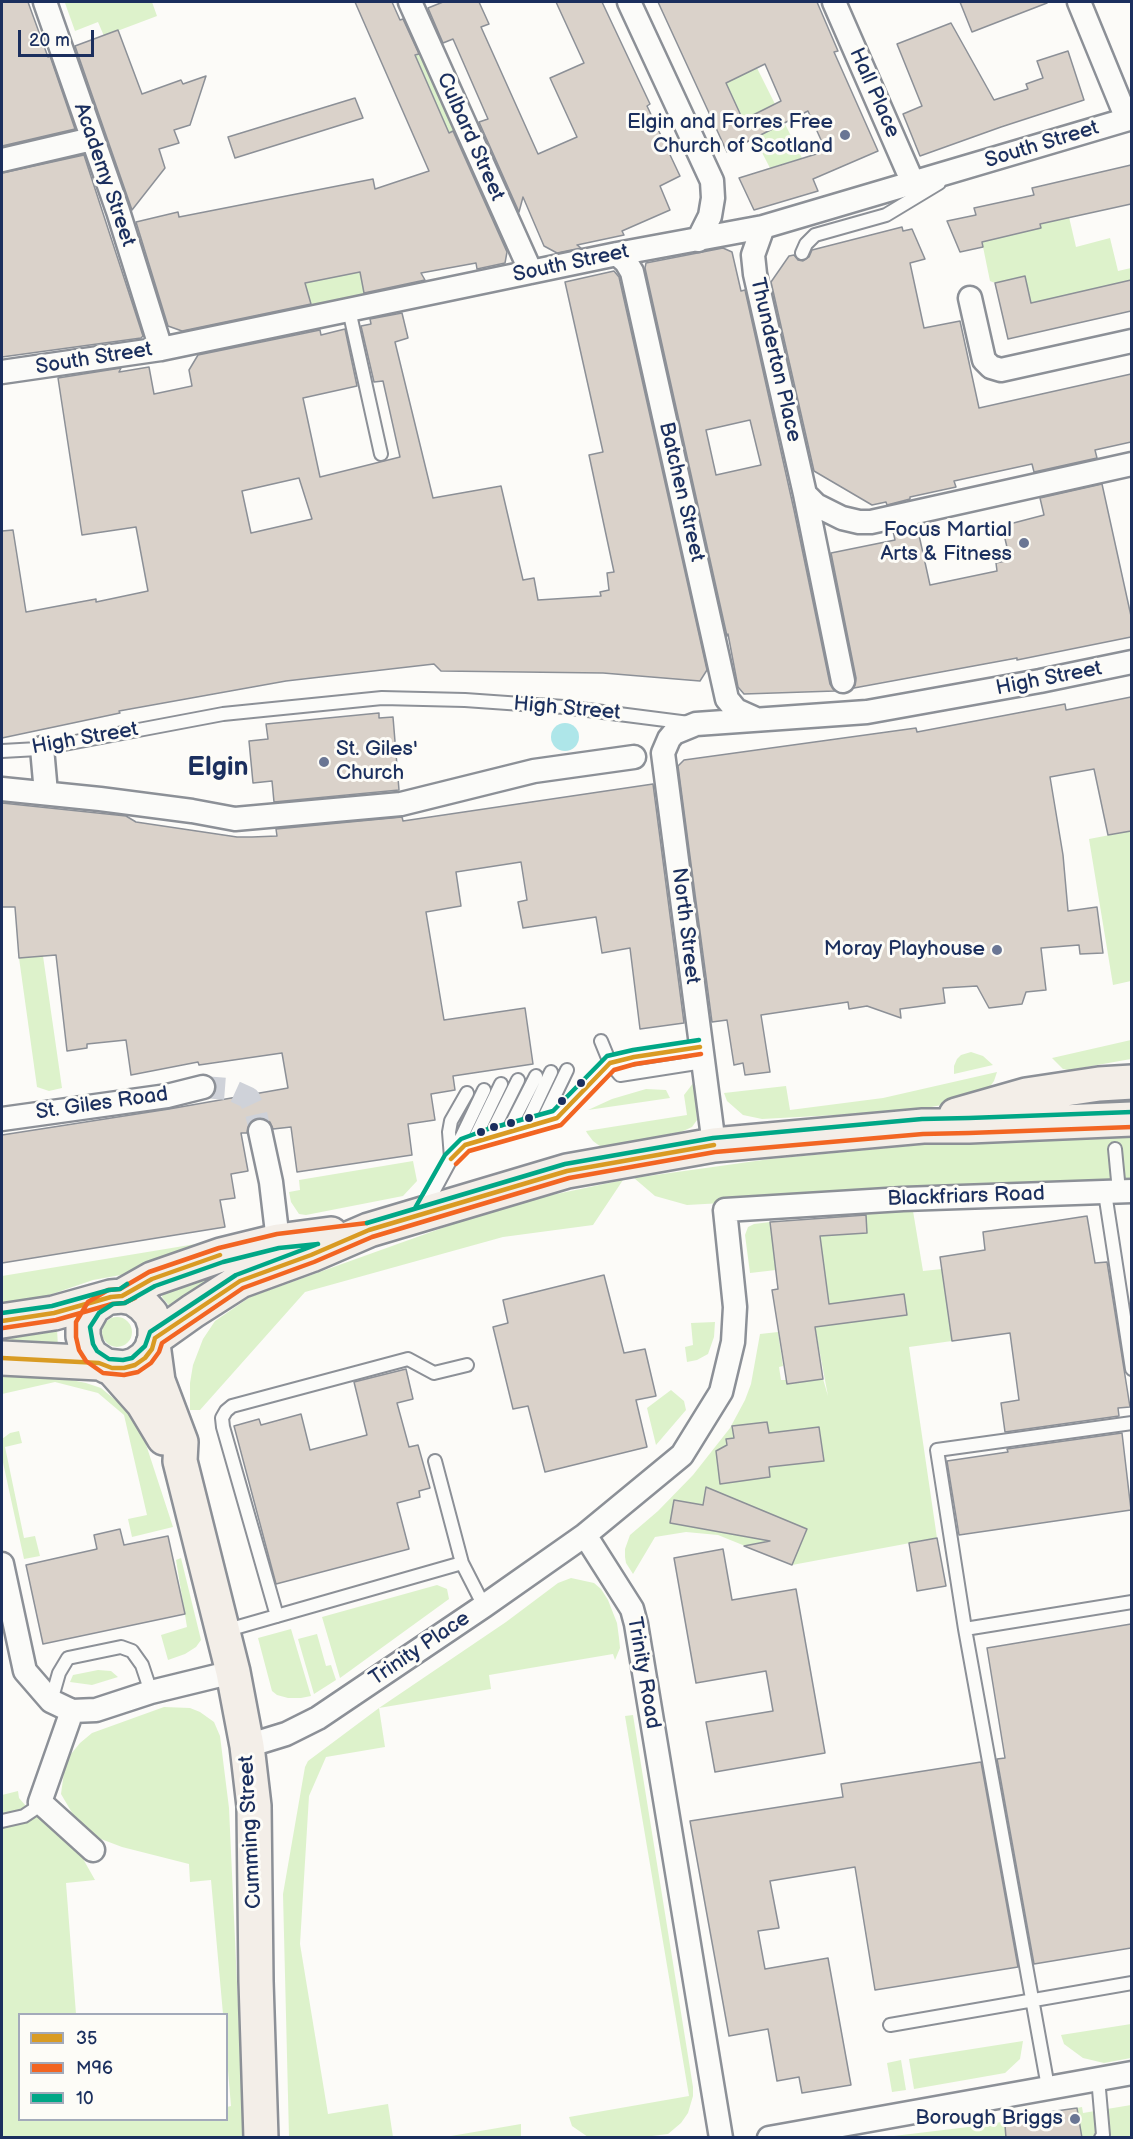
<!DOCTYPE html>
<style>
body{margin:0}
#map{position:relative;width:1133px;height:2139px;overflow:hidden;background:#fcfbf8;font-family:"Balsamiq Sans",sans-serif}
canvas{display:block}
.frame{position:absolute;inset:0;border:3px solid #1b2f5e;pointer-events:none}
.legend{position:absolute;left:18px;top:2013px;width:210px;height:108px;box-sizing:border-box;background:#fdfcf7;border:2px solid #a3aaba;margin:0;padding:8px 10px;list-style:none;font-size:18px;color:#1b2f5e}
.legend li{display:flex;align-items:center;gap:12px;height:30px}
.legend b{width:30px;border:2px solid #a3aaba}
.scale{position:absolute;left:18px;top:30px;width:76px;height:27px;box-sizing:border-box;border:3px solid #1b2f5e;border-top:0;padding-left:8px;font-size:18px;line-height:21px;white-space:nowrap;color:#1b2f5e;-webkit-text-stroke:4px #fdfcf7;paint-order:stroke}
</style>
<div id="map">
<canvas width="1133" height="2139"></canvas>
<div class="frame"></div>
<ul class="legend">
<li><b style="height:8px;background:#d99b23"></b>35</li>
<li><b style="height:8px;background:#f26522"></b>M96</li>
<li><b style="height:8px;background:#00a786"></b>10</li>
</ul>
<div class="scale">20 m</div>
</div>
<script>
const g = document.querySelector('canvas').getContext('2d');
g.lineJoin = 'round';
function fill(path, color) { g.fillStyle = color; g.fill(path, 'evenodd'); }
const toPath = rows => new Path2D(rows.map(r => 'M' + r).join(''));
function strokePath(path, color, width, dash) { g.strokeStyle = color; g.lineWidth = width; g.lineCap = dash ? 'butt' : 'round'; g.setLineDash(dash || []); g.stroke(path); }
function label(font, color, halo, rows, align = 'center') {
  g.font = font + ' "Balsamiq Sans",sans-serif'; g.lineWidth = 6; g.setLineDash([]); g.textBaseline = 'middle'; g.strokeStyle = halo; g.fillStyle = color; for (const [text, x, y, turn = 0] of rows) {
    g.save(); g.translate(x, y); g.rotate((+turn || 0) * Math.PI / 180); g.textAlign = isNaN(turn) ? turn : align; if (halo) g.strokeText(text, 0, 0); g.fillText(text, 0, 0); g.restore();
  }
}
fill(toPath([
 [70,2,152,2,157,16,104,36,98,22,75,31,65,3],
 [414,42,454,131,449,133,410,43],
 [757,68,802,158,770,168,755,139,752,140,726,83],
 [1069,217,1076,247,1110,238,1118,271,1131,268,1131,280,1031,303,1025,276,995,283,990,281,982,242,1041,228,1040,224],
 [360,272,364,294,311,305,305,283],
 [1131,831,1131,981,1113,985,1089,839],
 [43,956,62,1088,49,1091,37,1087,19,958],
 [1131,1040,1131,1059,1069,1070,1063,1069,1052,1058],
 [971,1052,983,1056,993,1065,954,1074,954,1066,957,1059,961,1055],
 [997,1072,994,1081,987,1091,947,1104,910,1111,762,1119,743,1115,727,1101,724,1093,786,1086,790,1110,883,1098],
 [694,1082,697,1120,692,1127,681,1132,601,1147,593,1141,587,1133,586,1131,687,1115,684,1095],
 [646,1089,666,1090,670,1098,588,1110,612,1099],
 [1131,1130,1131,1180,687,1205,655,1196,634,1178,770,1159,951,1142],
 [413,1161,417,1181,403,1196,306,1215,299,1214,291,1202,289,1192,300,1190,299,1180],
 [623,1180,593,1225,503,1237,305,1292,200,1410,190,1410,190,1383,193,1365,203,1339,215,1321,250,1297,509,1204],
 [913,1211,923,1271,942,1269,952,1341,909,1347,937,1538,792,1565,718,1535,686,1532,655,1537,633,1574,626,1563,625,1557,625,1549,630,1535,658,1511,693,1475,730,1428,745,1400,751,1384,760,1334,778,1332,783,1366,779,1367,781,1380,786,1380,787,1384,823,1379,828,1396,815,1327,803,1233,836,1229,834,1214,840,1214,842,1234,867,1232,865,1212],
 [770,1222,776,1270,750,1273,745,1235,748,1227,754,1224],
 [214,1241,160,1268,93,1280,29,1302,2,1303,2,1276],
 [230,1268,171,1308,162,1297,163,1292],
 '102 1332a15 15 0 1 1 30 0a15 15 0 1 1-30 0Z',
 [715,1322,714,1337,708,1354,697,1360,687,1362,685,1347,693,1345,691,1323],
 [57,1329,58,1347,2,1351,2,1340],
 [2,1377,57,1377,86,1383,101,1388,125,1408,138,1420,173,1527,132,1537,128,1519,147,1515,124,1415,98,1393,55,1382,2,1394],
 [671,1390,684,1401,686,1410,656,1445,647,1408],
 [19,1431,22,1443,5,1447,24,1538,35,1536,40,1556,24,1559,2,1458,2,1439,10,1433],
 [181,1558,201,1640,196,1647,185,1654,168,1660,161,1635,187,1627,176,1560],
 [571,1578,594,1583,601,1589,608,1600,617,1623,619,1638,620,1648,615,1660,613,1654,489,1675,491,1689,379,1708,385,1747,326,1757,309,1796,300,1944,328,2114,388,2104,393,2137,289,2137,283,1894,305,1767,308,1761,379,1708,506,1622,558,1583],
 [437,1585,447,1589,449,1599,340,1678,322,1617],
 [291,1629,311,1696,301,1698,288,1698,277,1695,272,1691,258,1638],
 [317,1634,326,1666,331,1665,336,1680,314,1694,298,1639],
 [98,1670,111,1671,118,1677,92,1685,70,1682,73,1675],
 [164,1707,190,1708,200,1712,214,1722,220,1736,229,1808,244,2137,2,2138,2,1795,18,1791,19,1798,26,1806,63,1835,82,1857,95,1880,66,1883,76,2014,20,2014,20,2120,226,2120,227,2107,231,2106,227,2059,226,2014,223,2014,211,1880,190,1882,189,1864,122,1847,93,1836,78,1823,61,1794,64,1772,71,1754,80,1743,92,1733],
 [633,1715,693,2087,693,2096,688,2113,681,2123,668,2134,644,2137,588,2137,572,2126,569,2117,689,2096,625,1716],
 [1131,2024,1131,2058,1104,2063,1083,2058,1064,2044,1061,2035],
 [1023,2041,1020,2059,1005,2073,914,2089,909,2059],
 [901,2060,906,2090,892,2092,887,2063],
 [1131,2105,1131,2137,877,2138,985,2125,1082,2107,1083,2113],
 [521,2124,521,2137,445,2137]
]), '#ddf2cb');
fill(toPath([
 '551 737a14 14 0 1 1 28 0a14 14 0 1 1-28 0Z'
]), '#aee6e9');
const building = toPath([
 [2,2,28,2,48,57,50,56,75,129,2,146,2,2],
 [355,2,392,2,400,20,403,19,419,54,415,55,449,133,453,131,507,252,505,263,477,269,476,263,421,273,425,280,364,293,360,272,305,283,311,304,182,331,168,326,136,222,178,212,179,217,373,179,375,189,429,171,355,2],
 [443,2,479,2,489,24,481,27,538,154,577,137,550,78,584,63,556,2,602,2,650,104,647,106,680,176,660,186,670,210,622,231,624,235,577,245,581,248,557,253,544,246,523,197,519,212,479,122,488,119,453,39,443,43,428,8,443,2],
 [658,2,817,2,838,51,834,52,878,151,813,179,818,191,754,210,739,178,826,151,808,111,727,152,658,2],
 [765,64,781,101,743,120,726,83,765,64],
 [960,2,1047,2,1047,3,972,32,960,2],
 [951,23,994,100,1028,89,1026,84,1043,78,1037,61,1068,51,1084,100,1001,127,920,156,903,114,922,106,897,44,951,23],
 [118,30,142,94,181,80,183,84,206,76,190,125,174,130,179,143,159,149,165,168,132,210,75,46,118,30],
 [355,98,363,118,235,158,228,137,355,98],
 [84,155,143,336,141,338,2,357,2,173,84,155],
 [1131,165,1131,204,1040,224,1041,228,982,242,983,247,960,252,947,221,976,215,974,208,1034,195,1032,188,1131,165],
 [902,227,903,231,912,229,925,259,910,263,924,328,960,321,979,408,1131,374,1131,442,1095,450,1097,458,1034,472,1032,464,954,481,956,487,910,497,910,499,887,505,886,502,872,505,814,471,771,282,789,256,794,255,798,260,803,261,809,257,812,250,902,227],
 [723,248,732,252,741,291,745,290,794,510,830,684,835,691,744,694,738,687,728,634,727,636,645,268,646,263,723,248],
 [750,420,761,465,716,475,706,430,750,420],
 [614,271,619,277,707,670,700,681,603,673,441,671,434,664,286,681,119,711,120,713,2,738,2,531,13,530,26,612,96,599,96,602,148,591,136,527,82,535,58,378,121,368,119,372,149,367,154,394,192,386,189,370,198,355,320,330,321,335,345,329,357,386,303,398,320,477,400,457,383,381,374,382,361,326,371,324,370,319,402,313,408,338,395,342,433,498,501,486,523,580,534,578,538,600,601,596,600,592,609,590,607,573,614,572,589,455,603,452,565,282,614,271],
 [299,478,312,519,251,533,242,491,299,478],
 [1025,276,1031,303,1131,280,1131,311,1008,339,995,283,1025,276],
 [1102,484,1131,616,1131,637,1017,660,1017,658,854,688,856,678,831,553,895,540,893,531,917,526,930,585,997,571,996,563,1010,560,1002,526,1044,515,1040,498,1102,484],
 [1131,697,1131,831,1108,835,1094,769,1050,777,1063,855,1068,911,1097,907,1103,953,1080,954,1079,945,1041,948,1046,990,1026,992,1022,1004,989,1008,977,986,943,988,945,1003,900,1009,901,1018,867,1006,849,1009,848,1002,761,1015,770,1072,745,1075,743,1063,734,1065,727,1020,712,1022,678,766,684,760,916,728,917,732,1065,704,1066,710,1131,697],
 [379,713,379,718,393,717,399,790,274,802,272,781,253,783,249,741,268,739,266,724,379,713],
 [653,784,684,1023,640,1029,630,948,602,953,596,917,523,928,518,902,527,900,521,862,456,872,461,906,426,912,444,1020,525,1008,533,1064,453,1076,455,1090,431,1094,435,1120,408,1124,412,1155,297,1172,291,1127,273,1129,270,1122,264,1118,257,1118,251,1121,247,1133,241,1133,248,1171,231,1174,235,1198,220,1200,225,1227,2,1263,2,1135,169,1109,288,1088,282,1053,199,1065,198,1062,131,1075,126,1040,87,1044,87,1048,67,1051,56,955,19,958,15,907,2,907,2,803,126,816,136,822,237,837,252,837,277,836,276,829,402,817,403,821,653,784],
 [866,1215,867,1233,820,1236,829,1304,904,1294,907,1315,815,1327,823,1379,787,1384,772,1290,778,1289,770,1222,866,1215],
 [1087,1216,1095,1263,1107,1262,1130,1407,1118,1408,1119,1416,1005,1432,1001,1403,1019,1400,1010,1333,952,1341,940,1257,985,1250,983,1232,1087,1216],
 [604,1275,624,1353,645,1349,656,1396,636,1400,647,1447,545,1472,528,1406,513,1409,493,1327,508,1323,503,1300,604,1275],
 [406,1369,413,1399,397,1403,409,1447,418,1445,430,1488,419,1491,420,1497,397,1503,409,1549,276,1584,234,1426,259,1419,261,1425,301,1414,310,1450,367,1435,354,1382,406,1369],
 [767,1422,769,1433,819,1427,824,1461,769,1467,770,1477,720,1484,716,1451,727,1445,726,1439,734,1438,732,1426,767,1422],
 [1122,1433,1131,1510,959,1535,947,1461,1008,1452,1007,1449,1122,1433],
 [706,1487,807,1529,792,1565,744,1546,770,1541,670,1523,674,1500,703,1505,706,1487],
 [120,1529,124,1545,168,1536,185,1614,43,1644,26,1565,97,1549,94,1535,120,1529],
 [937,1538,946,1586,917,1591,909,1543,937,1538],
 [723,1549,732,1600,796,1589,825,1753,715,1772,706,1722,773,1711,766,1671,696,1683,674,1558,723,1549],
 [1131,1624,1131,1948,1034,1964,997,1759,1005,1758,987,1648,1131,1624],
 [981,1762,1018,1967,875,1990,855,1867,770,1881,779,1928,758,1931,765,1969,828,1958,851,2085,802,2093,799,2077,777,2081,768,2029,729,2036,690,1821,843,1797,841,1784,981,1762],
 [1077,2108,1082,2138,1006,2138,1005,2125,1050,2119,1049,2112,1077,2108]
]);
fill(building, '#dad2ca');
strokePath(building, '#8c9097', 1.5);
strokePath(toPath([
 [203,1087,229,1089,249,1098,256,1113,260,1131]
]), '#cfd2d9', 22, [22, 11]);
const lane = toPath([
 [802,253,806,244,815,235,886,215,939,183],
 [349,310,381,454],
 [2,751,38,749,223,714,382,698,465,700,564,707,689,723],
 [601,1041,610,1063,620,1075,703,1062],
 [541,1124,567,1070],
 [525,1127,551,1072],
 [508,1131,536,1076],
 [490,1136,518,1080],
 [473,1142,501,1084],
 [1115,1149,1119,1191],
 [451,1158,449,1132,451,1121,467,1093],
 [451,1159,465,1145,473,1142,557,1118,610,1063,634,1057,700,1047],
 [1105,1193,1132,1369],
 [424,1209,451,1159,484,1090],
 [435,1461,462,1563,484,1606],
 [277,1616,223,1427,222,1418,226,1411,232,1406,408,1359,434,1373,467,1365],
 [965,1629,937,1450,1132,1423],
 [224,1631,462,1563],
 [51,1701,59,1673,68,1658,121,1647,132,1651,142,1665,151,1692],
 [2,1821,24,1816,33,1810,40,1802],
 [890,2025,1132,1983],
 [1098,2078,1103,2135,1101,2138],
 [1048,2087,965,1629,1132,1602]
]);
const street = toPath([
 [45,2,118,211,161,349],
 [410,2,531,272],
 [629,2,712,181,713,198,710,216,698,240],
 [834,2,913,183],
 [1079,2,1127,119],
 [2,160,92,139],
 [763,227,753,255,755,274,805,494,843,681],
 [617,254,626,262,632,272,727,699,736,710,756,719],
 [970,298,984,360,991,367,1001,370,1132,341],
 [2,372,161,349,617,254,763,227,1132,118],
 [805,494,816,505,842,518,859,522,871,522,1132,464],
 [42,748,46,793],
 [2,789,100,799,192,811,235,819,401,804,534,771,634,757],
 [2,1119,167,1096,203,1087],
 [260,1131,271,1182,278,1241],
 [714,1145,663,753,669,739,674,733,696,724,867,712,1040,681,1132,662],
 [2,1564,25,1671,51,1701,72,1711,96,1710,151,1692,233,1672],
 [72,1711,40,1802,93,1850],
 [247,1746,286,1734,318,1718,484,1606,585,1535],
 [721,2138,636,1624,632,1609,585,1535,682,1455,721,1392,733,1342,735,1307,725,1210,903,1199,1132,1191],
 [769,2138,1132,2073]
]);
const primary = toPath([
 [153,1344,158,1381,181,1442,180,1461,233,1672,247,1746,254,1806,256,1981,261,2138],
 [112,1368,143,1403,164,1438]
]);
const highway = toPath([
 [956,1115,1026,1095,1099,1084,1132,1082],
 [122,1296,152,1279,221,1255,278,1241,331,1234],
 [2,1321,54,1313,111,1297,122,1296,133,1298,143,1305,151,1314,155,1326,155,1338,152,1349,145,1358,135,1365,124,1368,106,1366,91,1356,86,1347,83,1336,83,1325,93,1307,102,1301],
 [155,1338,193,1311,240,1281,311,1255,369,1230,567,1171,714,1145,923,1126,969,1126,1132,1119],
 [2,1358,99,1363]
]);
strokePath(lane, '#8c9097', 16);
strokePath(street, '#8c9097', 27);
strokePath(primary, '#8c9097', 38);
strokePath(highway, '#8c9097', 38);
strokePath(lane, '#fbfbf9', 12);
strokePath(street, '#fbfbf9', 22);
strokePath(primary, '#f3eee8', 33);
strokePath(highway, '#f3eee8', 33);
strokePath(toPath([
 [451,1159,465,1145,557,1118,610,1063,634,1057,700,1047],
 [2,1321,54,1313,111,1297,122,1296,152,1279,220,1255],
 [155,1338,240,1281,311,1255,369,1230,567,1171,714,1145],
 [2,1358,99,1363,112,1368,124,1368,135,1365,145,1358,152,1349,155,1338]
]), '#d99b23', 4.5);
strokePath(toPath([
 [456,1164,469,1151,561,1125,614,1070,635,1064,701,1054],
 [367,1223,277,1234,219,1248,149,1272,120,1289,108,1290,88,1302,76,1322,76,1337,79,1350,86,1361,103,1373,124,1375,138,1372,151,1363,159,1352,162,1343,243,1288,314,1262,372,1237,569,1178,715,1152,923,1134,969,1133,1132,1127],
 [3,1328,56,1320,112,1304,124,1303,135,1298]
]), '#f26522', 4.5);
strokePath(toPath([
 [415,1208,445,1155,461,1139,488,1129,553,1111,607,1056,633,1050,699,1040],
 [367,1223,565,1164,713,1138,922,1119,969,1118,1132,1112],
 [318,1244,236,1275,150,1332,145,1346,132,1358,123,1360,109,1359,97,1351,93,1344,90,1327,99,1313,113,1304,125,1303,155,1286,223,1262,279,1248,318,1244],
 [2,1313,52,1306,109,1290,120,1289,127,1284]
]), '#00a786', 4.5);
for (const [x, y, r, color] of [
 [845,135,6,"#6a7694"],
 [1024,543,6,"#6a7694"],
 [324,762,6,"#6a7694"],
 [997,950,6,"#6a7694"],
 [581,1083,5,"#1b2f5e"],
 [562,1101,5,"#1b2f5e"],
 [529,1118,5,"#1b2f5e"],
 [511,1123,5,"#1b2f5e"],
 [494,1127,5,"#1b2f5e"],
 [481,1132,5,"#1b2f5e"],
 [1075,2119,6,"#6a7694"]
]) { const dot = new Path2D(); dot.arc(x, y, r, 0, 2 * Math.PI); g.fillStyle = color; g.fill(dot); strokePath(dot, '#fdfcf7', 2); }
label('21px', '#1b2f5e', '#fdfcf7', [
 ["Hall Place",874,93,66],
 ["Culbard Street",470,137,66],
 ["South Street",1042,145,-17],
 ["Academy Street",104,175,71],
 ["South Street",571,264,-12],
 ["South Street",94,359,-9],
 ["Thunderton Place",775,360,77],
 ["Batchen Street",681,492,77],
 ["High Street",1049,679,-11],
 ["High Street",567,709,5],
 ["High Street",85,739,-10],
 ["North Street",685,926,83],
 ["St. Giles Road",102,1104,-8],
 ["Blackfriars Road",966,1197,-2],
 ["Trinity Place",420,1649,-34],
 ["Trinity Road",643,1673,80],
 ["Cumming Street",251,1832,-93]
]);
label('21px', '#1b2f5e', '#fdfcf7', [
 ["Elgin and Forres Free",833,123],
 ["Church of Scotland",833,147],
 ["Focus Martial",1012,531],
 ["Arts & Fitness",1012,555],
 ["St. Giles'",336,750,"left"],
 ["Church",336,774,"left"],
 ["Moray Playhouse",985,950],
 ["Borough Briggs",1063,2119]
], 'right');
label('bold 27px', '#1b2f5e', '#fdfcf7', [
 ["Elgin",218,768]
]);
</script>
